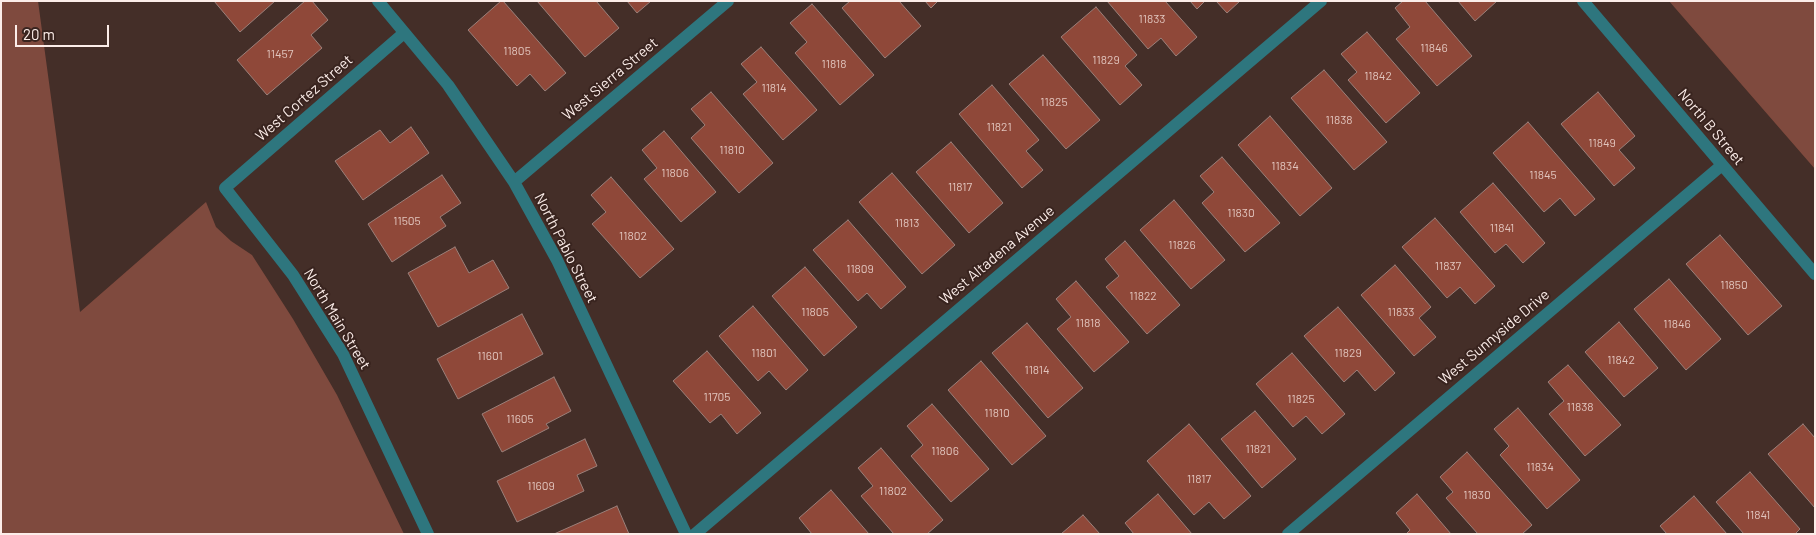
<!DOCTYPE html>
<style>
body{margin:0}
#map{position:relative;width:1816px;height:535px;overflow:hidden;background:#442e28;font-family:Barlow,sans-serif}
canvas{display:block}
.frame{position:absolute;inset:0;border:2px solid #fcede9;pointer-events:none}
.scale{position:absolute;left:15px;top:25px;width:94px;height:22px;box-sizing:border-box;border:2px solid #fcede9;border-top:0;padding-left:6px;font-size:15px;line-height:18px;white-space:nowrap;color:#fcede9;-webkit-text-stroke:4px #39241f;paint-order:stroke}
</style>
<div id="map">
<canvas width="1816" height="535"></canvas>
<div class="frame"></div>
<div class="scale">20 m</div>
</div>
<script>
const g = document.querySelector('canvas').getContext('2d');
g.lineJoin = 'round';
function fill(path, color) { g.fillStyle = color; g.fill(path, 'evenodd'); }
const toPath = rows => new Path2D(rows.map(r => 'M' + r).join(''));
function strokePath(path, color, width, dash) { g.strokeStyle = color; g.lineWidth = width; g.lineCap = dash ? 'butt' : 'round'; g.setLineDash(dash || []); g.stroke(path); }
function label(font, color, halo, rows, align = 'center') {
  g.font = font + ' Barlow,sans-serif'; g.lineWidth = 4; g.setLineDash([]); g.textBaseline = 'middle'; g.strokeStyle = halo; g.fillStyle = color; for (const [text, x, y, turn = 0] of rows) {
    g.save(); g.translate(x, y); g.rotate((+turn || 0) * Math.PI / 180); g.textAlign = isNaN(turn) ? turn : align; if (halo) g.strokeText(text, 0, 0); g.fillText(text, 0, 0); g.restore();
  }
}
fill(toPath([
 [1,1,38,1,80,312,206,202,216,227,231,241,252,255,293,319,337,395,404,534,1,534],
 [1669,1,1815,1,1815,169]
]), '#7f4a3e');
const building = toPath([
 [214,1,275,1,240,32,214,1],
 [305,1,312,1,328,20,311,35,322,48,267,95,237,60,305,1],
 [501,1,503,1,566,73,545,91,530,74,517,86,468,30,501,1],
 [537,1,596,1,619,28,585,57,537,1],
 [627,1,651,1,637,13,627,1],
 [850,1,899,1,921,26,885,58,842,8,850,1],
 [925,1,938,1,931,8,925,1],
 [1107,1,1165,1,1197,37,1176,56,1161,38,1148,49,1107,1],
 [1190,1,1205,1,1197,9,1190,1],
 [1216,1,1240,1,1227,13,1216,1],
 [1403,1,1425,1,1472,56,1437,86,1396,39,1410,27,1395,8,1403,1],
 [1458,1,1497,1,1475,21,1458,1],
 [812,4,874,75,840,105,795,53,807,42,790,23,812,4],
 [1096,7,1137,55,1125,66,1142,85,1120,105,1061,37,1096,7],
 [1367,32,1420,93,1386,123,1348,80,1357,72,1341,54,1367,32],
 [761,47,817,110,783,140,743,94,757,82,741,64,761,47],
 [1043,55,1100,120,1066,149,1009,84,1043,55],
 [1324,70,1387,142,1354,170,1291,98,1324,70],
 [992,85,1039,140,1026,151,1043,170,1022,188,959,114,992,85],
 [711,92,773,163,739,193,691,138,705,125,691,109,711,92],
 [1598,92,1635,136,1619,150,1635,168,1614,186,1561,124,1598,92],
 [1270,116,1332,188,1300,216,1238,145,1270,116],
 [1528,122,1595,199,1575,216,1560,198,1544,212,1493,153,1528,122],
 [411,127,429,153,363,200,335,161,380,130,390,143,411,127],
 [664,131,716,192,681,222,644,179,657,168,642,150,664,131],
 [951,142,1003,203,969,233,916,172,951,142],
 [1222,157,1280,223,1245,252,1202,203,1214,192,1200,176,1222,157],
 [892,173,955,245,922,274,859,202,892,173],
 [442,175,461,203,440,217,446,226,392,262,368,224,442,175],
 [611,177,674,249,640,278,592,224,606,212,591,195,611,177],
 [1493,183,1545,243,1523,263,1506,244,1495,253,1460,212,1493,183],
 [1174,200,1225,260,1191,289,1140,230,1174,200],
 [1435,218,1495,286,1475,304,1460,287,1447,298,1402,247,1435,218],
 [848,220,906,287,881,309,867,293,858,301,813,250,848,220],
 [1720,235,1782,306,1748,335,1686,264,1720,235],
 [1125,241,1180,305,1147,334,1106,287,1119,276,1105,259,1125,241],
 [455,247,469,273,493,260,509,288,438,327,408,273,455,247],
 [1395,265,1431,307,1419,318,1436,337,1414,356,1361,295,1395,265],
 [805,267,857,327,824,356,772,296,805,267],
 [1669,279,1721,339,1686,370,1634,309,1669,279],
 [1076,281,1129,342,1094,372,1057,329,1071,317,1056,299,1076,281],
 [753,306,808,370,786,390,769,371,758,381,719,336,753,306],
 [1338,307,1395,373,1375,391,1357,370,1344,382,1304,336,1338,307],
 [522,314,543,354,458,399,437,359,522,314],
 [1619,322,1658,368,1624,397,1585,352,1619,322],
 [1027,323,1083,388,1048,418,992,353,1027,323],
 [707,351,761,413,737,434,721,414,710,423,673,381,707,351],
 [1292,353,1345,414,1322,434,1306,416,1293,427,1256,384,1292,353],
 [981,361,1046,436,1012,465,948,390,981,361],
 [1568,365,1621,425,1585,456,1549,414,1564,401,1548,382,1568,365],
 [554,377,571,411,546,424,549,428,502,452,482,414,554,377],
 [932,404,989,469,951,502,911,456,923,445,907,426,932,404],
 [1518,408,1580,480,1547,509,1500,455,1509,446,1494,429,1518,408],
 [1255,411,1296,459,1262,488,1221,439,1255,411],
 [1189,424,1251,496,1224,519,1209,502,1194,515,1147,461,1189,424],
 [1803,424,1815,438,1815,508,1768,454,1803,424],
 [585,439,597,466,577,475,584,491,517,522,497,481,585,439],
 [881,448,943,520,927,534,894,534,861,496,873,486,858,468,881,448],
 [1467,452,1532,525,1522,534,1478,534,1446,498,1453,492,1440,477,1467,452],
 [1750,472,1800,529,1795,534,1744,534,1716,502,1750,472],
 [831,490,869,534,812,534,799,518,831,490],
 [1158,494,1192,534,1134,534,1125,523,1158,494],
 [1417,494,1451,534,1406,534,1410,530,1396,513,1417,494],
 [1694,496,1727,534,1667,534,1660,526,1694,496],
 [617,506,629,534,554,534,617,506],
 [1083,515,1100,534,1061,534,1083,515]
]);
fill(building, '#8f4839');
strokePath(building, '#9b807a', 1);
strokePath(toPath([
 [378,1,448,85,514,182,557,260,686,534],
 [1583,1,1815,274],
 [404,33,225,188,293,275,343,354,428,534],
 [514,182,728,1],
 [695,534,1321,1],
 [1288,534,1722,165]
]), '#2e767e', 12);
label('12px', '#e1c4bd', null, [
 ["11833",1152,19],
 ["11846",1434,48],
 ["11805",517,51],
 ["11457",280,54],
 ["11829",1106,60],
 ["11818",834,64],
 ["11842",1378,76],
 ["11814",774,88],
 ["11825",1054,102],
 ["11838",1339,120],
 ["11821",999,127],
 ["11849",1602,143],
 ["11810",732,150],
 ["11834",1285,166],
 ["11806",675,173],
 ["11845",1543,175],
 ["11817",960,187],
 ["11830",1241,213],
 ["11505",407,221],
 ["11813",907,223],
 ["11841",1502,228],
 ["11802",633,236],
 ["11826",1182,245],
 ["11837",1448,266],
 ["11809",860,269],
 ["11850",1734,285],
 ["11822",1143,296],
 ["11805",815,312],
 ["11833",1401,312],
 ["11818",1088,323],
 ["11846",1677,324],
 ["11801",764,353],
 ["11829",1348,353],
 ["11601",490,356],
 ["11842",1621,360],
 ["11814",1037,370],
 ["11705",717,397],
 ["11825",1301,399],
 ["11838",1580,407],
 ["11810",997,413],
 ["11605",520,419],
 ["11821",1258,449],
 ["11806",945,451],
 ["11834",1540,467],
 ["11817",1199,479],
 ["11609",541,486],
 ["11802",893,491],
 ["11830",1477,495],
 ["11841",1758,515]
]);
label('15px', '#fcede9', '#39241f', [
 ["West Sierra Street",610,79,-40],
 ["West Cortez Street",304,98,-41],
 ["North B Street",1711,127,50],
 ["North Pablo Street",566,248,63],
 ["West Altadena Avenue",997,255,-40],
 ["North Main Street",337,319,59],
 ["West Sunnyside Drive",1494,337,-40]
]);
</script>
